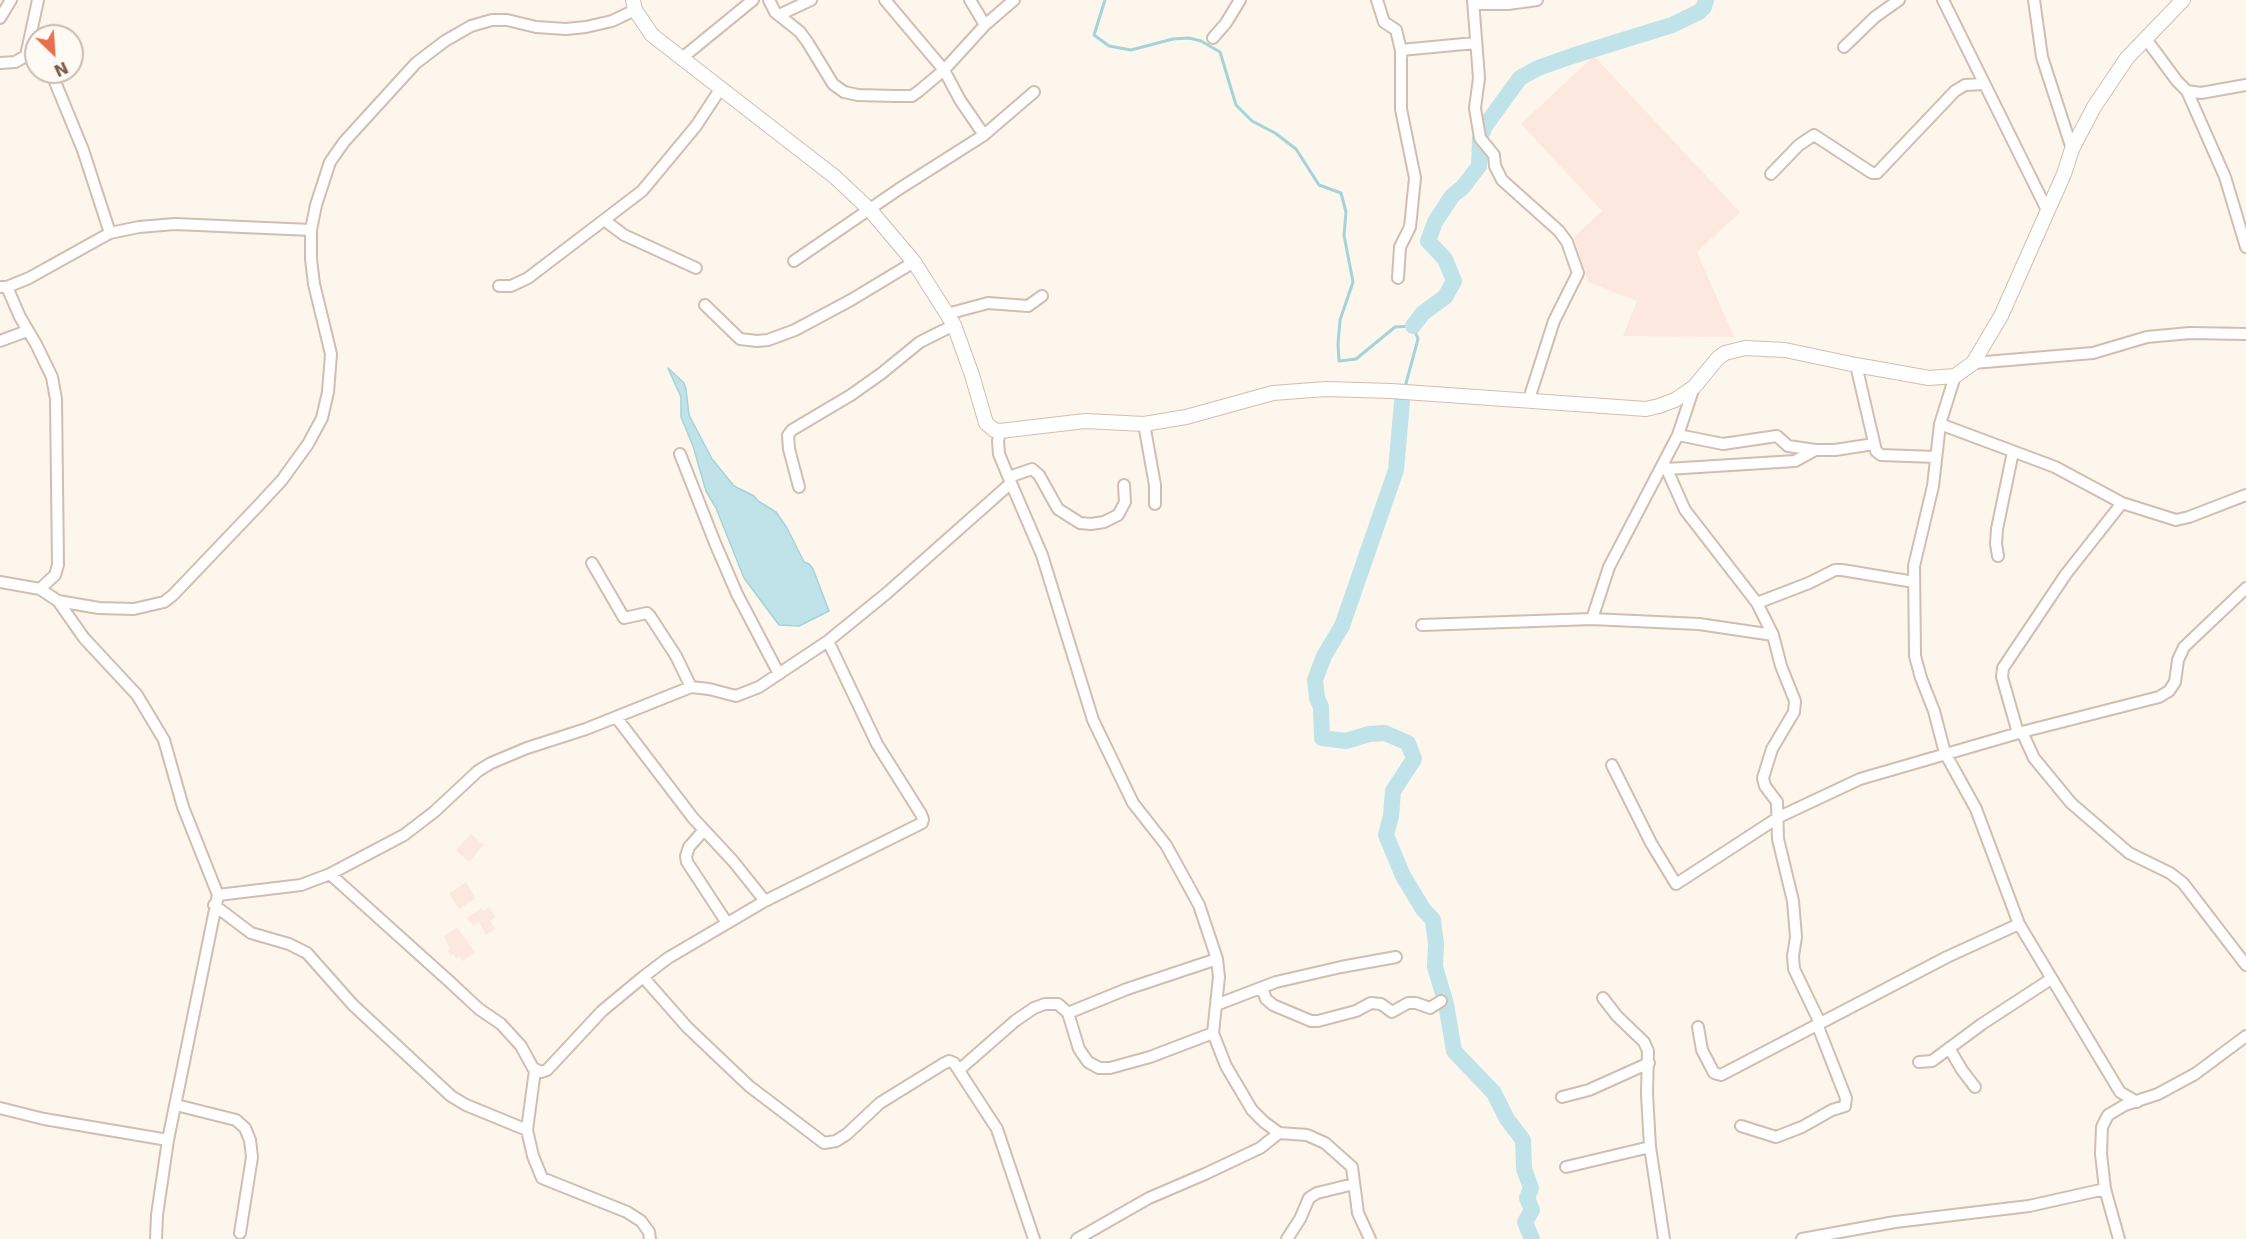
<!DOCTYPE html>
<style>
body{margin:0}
#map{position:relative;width:2246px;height:1239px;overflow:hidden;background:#fdf6ec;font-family:"DejaVu Sans",sans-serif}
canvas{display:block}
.north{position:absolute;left:24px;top:24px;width:60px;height:60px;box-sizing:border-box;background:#fffaf3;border:2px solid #cabbb1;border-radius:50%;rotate:155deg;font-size:16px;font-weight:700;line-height:24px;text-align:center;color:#7a5c4d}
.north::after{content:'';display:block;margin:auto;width:21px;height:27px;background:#e76f51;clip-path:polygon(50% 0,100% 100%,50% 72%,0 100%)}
</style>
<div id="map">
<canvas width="2246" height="1239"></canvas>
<div class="north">N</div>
</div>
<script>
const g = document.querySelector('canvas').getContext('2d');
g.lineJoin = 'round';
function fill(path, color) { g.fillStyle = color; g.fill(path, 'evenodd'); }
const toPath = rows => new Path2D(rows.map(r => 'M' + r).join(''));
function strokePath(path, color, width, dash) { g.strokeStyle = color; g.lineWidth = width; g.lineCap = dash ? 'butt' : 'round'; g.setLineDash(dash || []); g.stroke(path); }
fill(toPath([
 [1594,56,1740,212,1697,252,1734,337,1623,336,1637,301,1588,282,1574,237,1602,211,1521,124],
 [471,834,484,845,469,862,456,850],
 [466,882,476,898,459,909,449,894],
 [489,907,496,917,490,921,495,928,486,935,479,922,473,926,467,918,481,908,484,911],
 [457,927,475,953,463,961,459,956,456,958,453,954,451,956,447,951,450,949,444,936]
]), '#fde8e0');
const water = toPath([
 [668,368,684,383,686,389,689,415,712,459,734,486,754,496,758,501,776,512,787,528,804,562,809,564,813,569,829,611,799,626,779,625,744,578,716,508,706,491,693,446,681,417,681,397,668,368]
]);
fill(water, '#bfe3e8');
strokePath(water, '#a5d3da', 1.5);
strokePath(toPath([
 [1105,0,1094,35,1109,46,1131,50,1173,39,1189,38,1201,41,1220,52,1236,105,1252,121,1275,133,1296,149,1319,185,1341,193,1346,212,1344,235,1353,282,1340,320,1338,344,1339,361,1356,359,1395,327,1413,326,1418,339,1405,387]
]), '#a5d3da', 3);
strokePath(toPath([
 [1413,326,1423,313,1445,297,1454,281,1445,259,1428,241,1435,222,1452,196,1463,187,1479,166,1480,138,1485,126,1520,78,1538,68,1572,56,1672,25,1699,12,1704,7,1706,0],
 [1402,402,1396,470,1342,626,1324,656,1315,680,1317,698,1321,707,1322,738,1346,741,1369,734,1385,733,1408,743,1414,759,1393,791,1391,816,1386,835,1403,876,1423,909,1433,920,1436,944,1435,967,1446,1004,1454,1051,1494,1093,1507,1119,1523,1140,1524,1169,1531,1188,1527,1198,1532,1210,1525,1222,1532,1239]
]), '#bfe3e8', 16);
const minor = toPath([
 [769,0,775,12,800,32,808,43,833,84,844,92,858,95,895,96,912,96,919,91,944,70,985,25,1014,0],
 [885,0,944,70,960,100,984,135],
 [970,0,985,25],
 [1377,0,1384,22,1396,30,1401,50],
 [1473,0,1479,78,1475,108,1480,138,1494,155,1495,166,1502,180,1559,231,1567,242,1578,273,1554,321,1529,399],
 [1943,0,2048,212],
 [2034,0,2042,57,2072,149],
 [1474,4,1508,4,1537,0],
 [779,15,811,0],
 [0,18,11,0],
 [1213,38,1226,23,1240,0],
 [2146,39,2177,81,2187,91,2201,93,2246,85],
 [1844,47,1875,17,1899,0],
 [682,58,753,0],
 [0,63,15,62,26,56,38,0],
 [51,72,83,150,110,233],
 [2187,91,2225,177,2246,247],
 [1771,174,1799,145,1814,135,1872,173,1877,173,1955,91,1965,85,1984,84],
 [604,220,624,235,696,268],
 [794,261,899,189,984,135,1034,92],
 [1398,278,1400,247,1410,227,1415,178,1401,109,1401,50,1475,43],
 [499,286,511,286,528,278,642,191,696,126,721,88],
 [0,287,7,287,29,278,110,233,139,227,175,224,311,230],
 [7,287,20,317,36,344,52,377,56,399,58,565,55,575,40,589],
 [705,305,740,339,757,341,768,340,795,330,851,300,914,262],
 [947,314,988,303,1028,306,1042,296],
 [0,341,27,331],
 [1973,363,2093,353,2147,337,2190,333,2246,334],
 [1856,365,1876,451,1881,455,1935,457],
 [1955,376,1940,424,1933,486,1914,566,1915,656,1921,678,1934,711,1945,753,1976,809,2019,924,2120,1092,2137,1102],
 [1144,424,1155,485,1155,504],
 [1940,424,2055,467,2122,503,2176,520,2189,517,2246,495],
 [1678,435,1723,444,1777,436,1788,446,1815,450,1835,450,1874,444],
 [680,454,715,543,737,594,779,674],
 [1664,463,1685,510,1757,603,1773,635,1781,666,1795,701,1794,712,1772,749,1763,778,1765,786,1777,802,1778,839,1793,901,1796,937,1793,956,1794,969,1820,1023],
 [1667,469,1795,461,1815,450],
 [1009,477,1032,469,1039,475,1058,509,1080,523,1091,524,1104,522,1118,515,1125,502,1124,485],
 [1011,483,1042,555,1093,720,1133,803,1166,845,1199,905,1217,959,1219,977,1213,1033,1226,1066,1252,1110,1264,1122,1279,1133,1307,1135,1325,1143,1352,1167,1358,1213,1370,1239],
 [799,487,789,449,788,435,792,430,851,395,882,373,920,342,954,325],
 [1998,556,1996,544,1997,529,2013,452],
 [592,563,624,618,647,613,650,616,676,656,691,687],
 [0,582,40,589,58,601,84,638,137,695,164,740,183,807,218,895],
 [58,601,99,608,134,609,164,602,173,595,257,507,282,480,308,444,322,418,328,392,331,354,314,284,311,259,311,230,316,205,330,162,344,142,416,63,445,41,471,26,492,20,507,20,536,27,566,29,586,27,612,21,635,10],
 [1757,603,1809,583,1835,570,1842,570,1914,582],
 [1592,619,1609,567,1678,435,1694,387],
 [1422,625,1592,619,1699,624,1773,635],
 [616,717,693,818,733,861,765,901],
 [2022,732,2034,758,2071,803,2129,853,2170,873,2183,883,2246,965],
 [2018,733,2002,677,2003,668,2066,574,2122,503],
 [1612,765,1651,843,1676,884,1779,817,1860,779,2022,732,2159,697,2169,691,2175,682,2178,660,2184,647,2246,588],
 [704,830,689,847,686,856,687,862,727,923],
 [330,874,450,982,479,1009,501,1024,521,1046,533,1068,541,1072,547,1070,602,1011,643,977,687,1027,749,1086,824,1143,836,1141,847,1134,880,1103,943,1064,949,1061,954,1063,997,1129,1034,1239],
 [214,905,251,933,289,944,307,953,353,1005,451,1096,466,1105,527,1130],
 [643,977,668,958,765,901,922,823,923,819,921,814,877,744,828,641],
 [1262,988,1266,999,1273,1005,1311,1021,1318,1021,1356,1011,1371,1003,1381,1004,1392,1012,1408,1003,1416,1003,1430,1008,1441,1001],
 [1603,998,1617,1016,1644,1042,1648,1051,1647,1094,1650,1147,1664,1239],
 [1216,1005,1276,982,1341,967,1396,957],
 [1068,1013,1127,989,1217,959],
 [1698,1027,1702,1050,1714,1073,1721,1075,1947,957,2019,924],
 [1949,1048,1962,1070,1975,1087],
 [1919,1062,1932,1061,1982,1024,2051,979],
 [535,1070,527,1130,533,1156,542,1178,627,1212,641,1221,649,1232,650,1239],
 [959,1070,1015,1021,1034,1008,1045,1004,1058,1004,1068,1013,1079,1049,1088,1062,1099,1068,1110,1068,1150,1057,1213,1033],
 [1562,1097,1589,1090,1649,1063],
 [176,1105,236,1120,245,1128,250,1140,252,1157,240,1233],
 [0,1108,44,1119,168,1140],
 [1741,1126,1776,1137,1802,1127,1832,1110,1845,1106,1846,1098,1817,1024],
 [1566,1167,1650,1147],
 [156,1239,157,1215,168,1140,218,895,301,885,330,874,404,835,434,812,478,771,491,763,527,748,586,729,691,687,709,689,736,696,759,687,828,641,887,593,1011,483,999,454,998,441,1000,431],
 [1077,1239,1149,1198,1205,1174,1260,1148,1279,1133],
 [1287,1239,1300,1219,1309,1198,1317,1193,1354,1184],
 [1802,1239,1895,1222,2029,1206,2105,1189],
 [2119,1239,2105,1189,2101,1154,2102,1127,2108,1115,2125,1105,2158,1094,2195,1074,2246,1036]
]);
const tertiary = toPath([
 [633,0,635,10,652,35,835,177,870,210,914,262,954,325,972,375,986,423,994,430,1000,431,1085,421,1144,424,1186,417,1273,393,1326,389,1391,391,1646,409,1659,406,1675,400,1694,387,1718,358,1725,353,1745,348,1785,350,1856,365,1929,378,1955,376,1973,363,2001,316,2064,174,2072,149,2094,107,2127,58,2183,0]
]);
strokePath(minor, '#d1beb0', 14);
strokePath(tertiary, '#d1beb0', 16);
strokePath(minor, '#fff', 10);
strokePath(tertiary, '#fff', 14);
</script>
